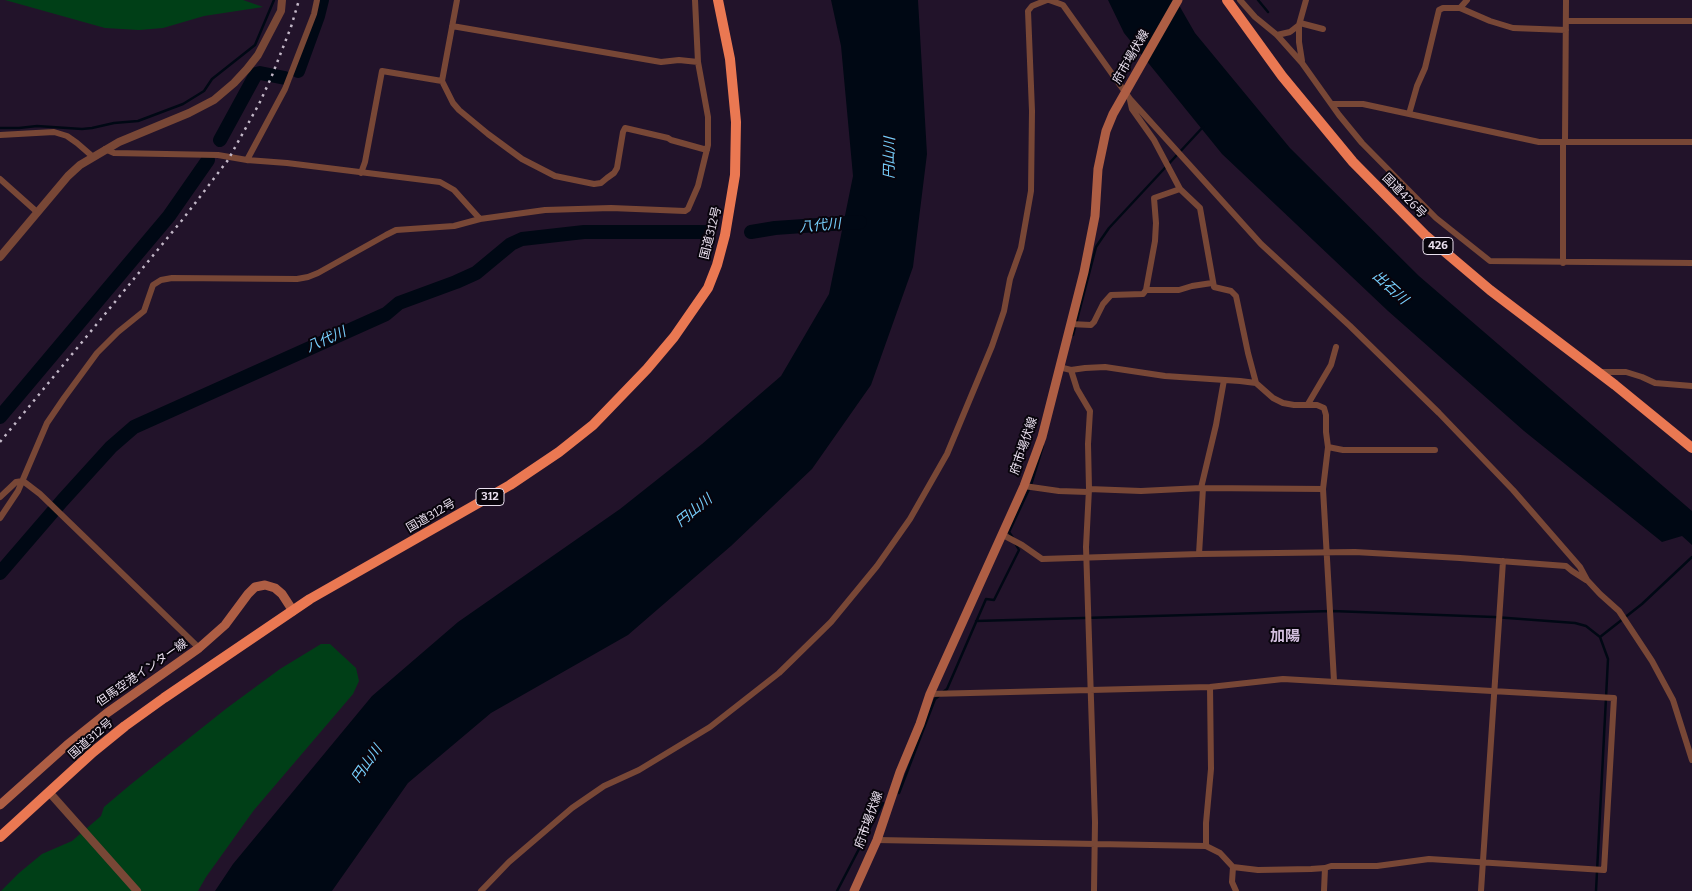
<!DOCTYPE html>
<meta charset="utf-8">
<style>
body{margin:0}
canvas{display:block;background:#22132a}
</style>
<canvas width="1692" height="891"></canvas>
<script>
const g = document.querySelector('canvas').getContext('2d');
g.lineJoin = 'round';
function fill(path, color) { g.fillStyle = color; g.fill(path, 'evenodd'); }
const toPath = rows => new Path2D(rows.map(r => 'M' + r).join(''));
function strokePath(path, color, width, dash) { g.strokeStyle = color; g.lineWidth = width; g.lineCap = dash ? 'butt' : 'round'; g.setLineDash(dash || []); g.stroke(path); }
function label(font, color, halo, rows, align = 'center') {
  g.font = font + ' Bitter,"Noto Sans JP",serif'; g.lineWidth = 4; g.setLineDash([]); g.textBaseline = 'middle'; g.strokeStyle = halo; g.fillStyle = color; for (const [text, x, y, turn = 0] of rows) {
    g.save(); g.translate(x, y); g.rotate((+turn || 0) * Math.PI / 180); g.textAlign = isNaN(turn) ? turn : align; if (halo) g.strokeText(text, 0, 0); g.fillText(text, 0, 0); g.restore();
  }
}
fill(toPath([
 [5,0,243,0,263,7,204,16,163,28,139,30,105,28],
 [321,644,330,644,356,668,359,681,353,694,254,810,206,877,198,891,1,891,19,873,42,854,72,841,101,816,104,807,130,785,227,708,280,669]
]), '#003f17');
fill(toPath([
 [831,0,918,0,927,154,913,267,871,385,812,469,731,546,628,635,491,713,408,783,332,891,215,891,233,864,372,696,458,622,620,509,702,444,781,376,829,294,853,176,841,46],
 [1108,0,1176,0,1195,33,1290,148,1419,276,1692,511,1692,545,1682,536,1662,542,1524,431,1388,311,1222,154,1124,33]
]), '#000814');
strokePath(toPath([
 [1258,0,1268,12],
 [0,128,19,128,37,126,82,129,92,128,114,123,138,121,183,104,204,91,212,79,255,45,274,0],
 [1073,335,1096,247,1100,241,1109,228,1203,127],
 [1013,538,1009,532,1031,485,1043,446],
 [976,621,1332,611,1494,617,1575,623,1586,626,1600,637],
 [943,692,947,689,986,599,994,600,1019,550,1015,543],
 [899,793,935,699,939,696],
 [837,891,883,803],
 [1596,891,1608,659,1600,637,1642,604,1692,557]
]), '#000814', 2.5);
strokePath(toPath([
 [298,71,318,16,322,0],
 [220,140,256,74,260,73,285,78],
 [751,232,775,228,860,222],
 [0,417,169,216,208,160],
 [0,573,62,501,111,447,134,427,386,314,399,303,456,282,476,273,511,244,522,239,584,232,709,232]
]), '#000814', 14);
strokePath(toPath([
 [1049,0,1063,5,1130,99,1261,244,1350,326,1439,413,1513,490,1580,567,1587,580,1600,594,1619,611,1652,661,1673,700,1692,760],
 [1240,0,1255,17,1277,35,1302,63,1339,115,1362,143,1436,218,1490,261,1692,263],
 [1460,8,1467,0],
 [1566,21,1692,21],
 [1300,23,1323,29],
 [1299,25,1299,42,1302,61],
 [452,26,661,62,679,60,698,62],
 [1277,35,1290,32,1299,25,1306,0],
 [442,81,453,103,459,110,488,134,522,159,555,176,594,184,601,183,607,178,614,173,617,168,623,132,625,128,668,138,671,140,707,150],
 [1130,100,1132,109,1154,140,1180,189,1200,208,1214,287,1231,291,1236,296,1248,353,1256,383],
 [1332,104,1363,104,1539,142,1692,142],
 [1409,114,1417,86,1425,68,1439,10,1443,8,1460,8,1490,21,1513,28,1566,30],
 [0,135,54,132,67,136,77,143,92,156],
 [1563,142,1563,263],
 [1565,142,1566,0],
 [105,149,114,153,218,155,247,160,287,163,440,182,454,190,480,219],
 [247,160,285,89,314,14,317,0],
 [361,173,365,162,382,71,442,81,457,0],
 [0,179,37,212],
 [1146,290,1155,241,1156,223,1154,198,1180,189],
 [1070,324,1091,325,1094,322,1103,304,1111,295,1143,294,1146,290,1179,290,1192,286,1212,283],
 [1059,367,1071,370,1085,368,1105,367,1165,376,1240,381,1256,383,1273,398,1283,403,1294,405,1317,405,1324,408,1326,415,1326,432,1328,447,1323,489,1334,681],
 [1071,370,1077,389,1090,411,1088,444,1089,489,1086,547,1095,822,1094,891],
 [1598,372,1626,372,1642,377,1655,383,1692,386],
 [1308,404,1331,365,1336,347],
 [1328,447,1343,450,1435,450],
 [1024,486,1059,491,1088,492],
 [1201,488,1216,425,1224,380],
 [1089,489,1141,491,1201,488,1323,489],
 [0,497,16,482,23,481,40,494,199,648],
 [0,518,18,491,47,423,64,398,97,353,118,332,144,311,153,285,161,280,172,278,297,279,308,277,318,273,386,235,396,230,454,226,480,219,545,210,611,208,685,211,688,209,698,186,708,145,708,117,698,62,695,0],
 [1003,535,1022,545,1042,559,1199,554,1355,552,1460,558,1566,566,1572,571,1586,580],
 [1199,554,1203,488],
 [877,840,1206,846,1220,853,1233,867,1258,870,1311,869,1325,868,1331,866,1377,866,1429,859,1604,870,1614,698,1283,679,1210,687,930,694],
 [1206,846,1206,823,1211,769,1210,687],
 [1233,867,1232,882,1236,891],
 [481,891,509,862,572,808,604,786,639,770,710,727,779,673,831,622,877,566,910,519,947,454,992,346,1004,311,1010,279,1021,248,1031,191,1032,111,1028,11,1032,6,1047,0],
 [1324,891,1325,868],
 [1481,891,1503,561]
]), '#784736', 6);
strokePath(toPath([
 [0,257,68,176,80,165,119,142,189,113,214,100,234,83,247,69,258,55,281,11,282,0],
 [49,792,137,891]
]), '#784736', 8);
strokePath(toPath([
 [0,805,67,745,107,713,199,648,225,625,248,594,255,587,265,585,275,588,282,594,293,611],
 [854,891,877,840,900,772,920,724,930,694,1024,486,1042,437,1084,272,1095,216,1098,169,1106,131,1113,114,1178,0]
]), '#ae5e44', 9);
strokePath(toPath([
 [1227,0,1282,76,1353,162,1425,235,1490,290,1615,385,1692,448],
 [0,837,93,752,125,726,164,698,310,599,510,485,559,452,593,425,647,369,674,337,708,288,717,265,725,235,735,175,736,122,730,59,718,0]
]), '#ea7852', 10);
strokePath(toPath([
 [0,442,183,219,228,160,259,104,271,78,291,27,299,0]
]), '#c3b8c8', 2.5, [2.5, 5]);
for (const [x, y, w] of [
 [1438,246,30],
 [490,497,28]
]) { const box = new Path2D(); box.roundRect(x - w / 2, y - 8.5, w, 17, 4); g.fillStyle = '#08040c'; g.fill(box); strokePath(box, '#eae0ef', 1); }
label('bold 11px', '#eae0ef', null, [
 ["426",1438,246],
 ["312",490,497]
]);
label('12px', '#eae0ef', '#08040c', [
 ["府市場伏線",1131,57,-60],
 ["国道426号",1404,196,45],
 ["国道312号",711,233,-76],
 ["府市場伏線",1024,446,-71],
 ["国道312号",431,516,-30],
 ["但馬空港インター線",142,673,-35],
 ["国道312号",91,739,-41],
 ["府市場伏線",869,820,-70]
]);
label('italic 14px', '#76cefc', '#08040c', [
 ["円山川",890,158,-89],
 ["八代川",820,226,-5],
 ["出石川",1390,288,42],
 ["八代川",326,340,-24],
 ["円山川",694,511,-39],
 ["円山川",367,764,-55]
]);
label('bold 15px', '#d3bfde', '#08040c', [
 ["加陽",1285,637]
]);
</script>
